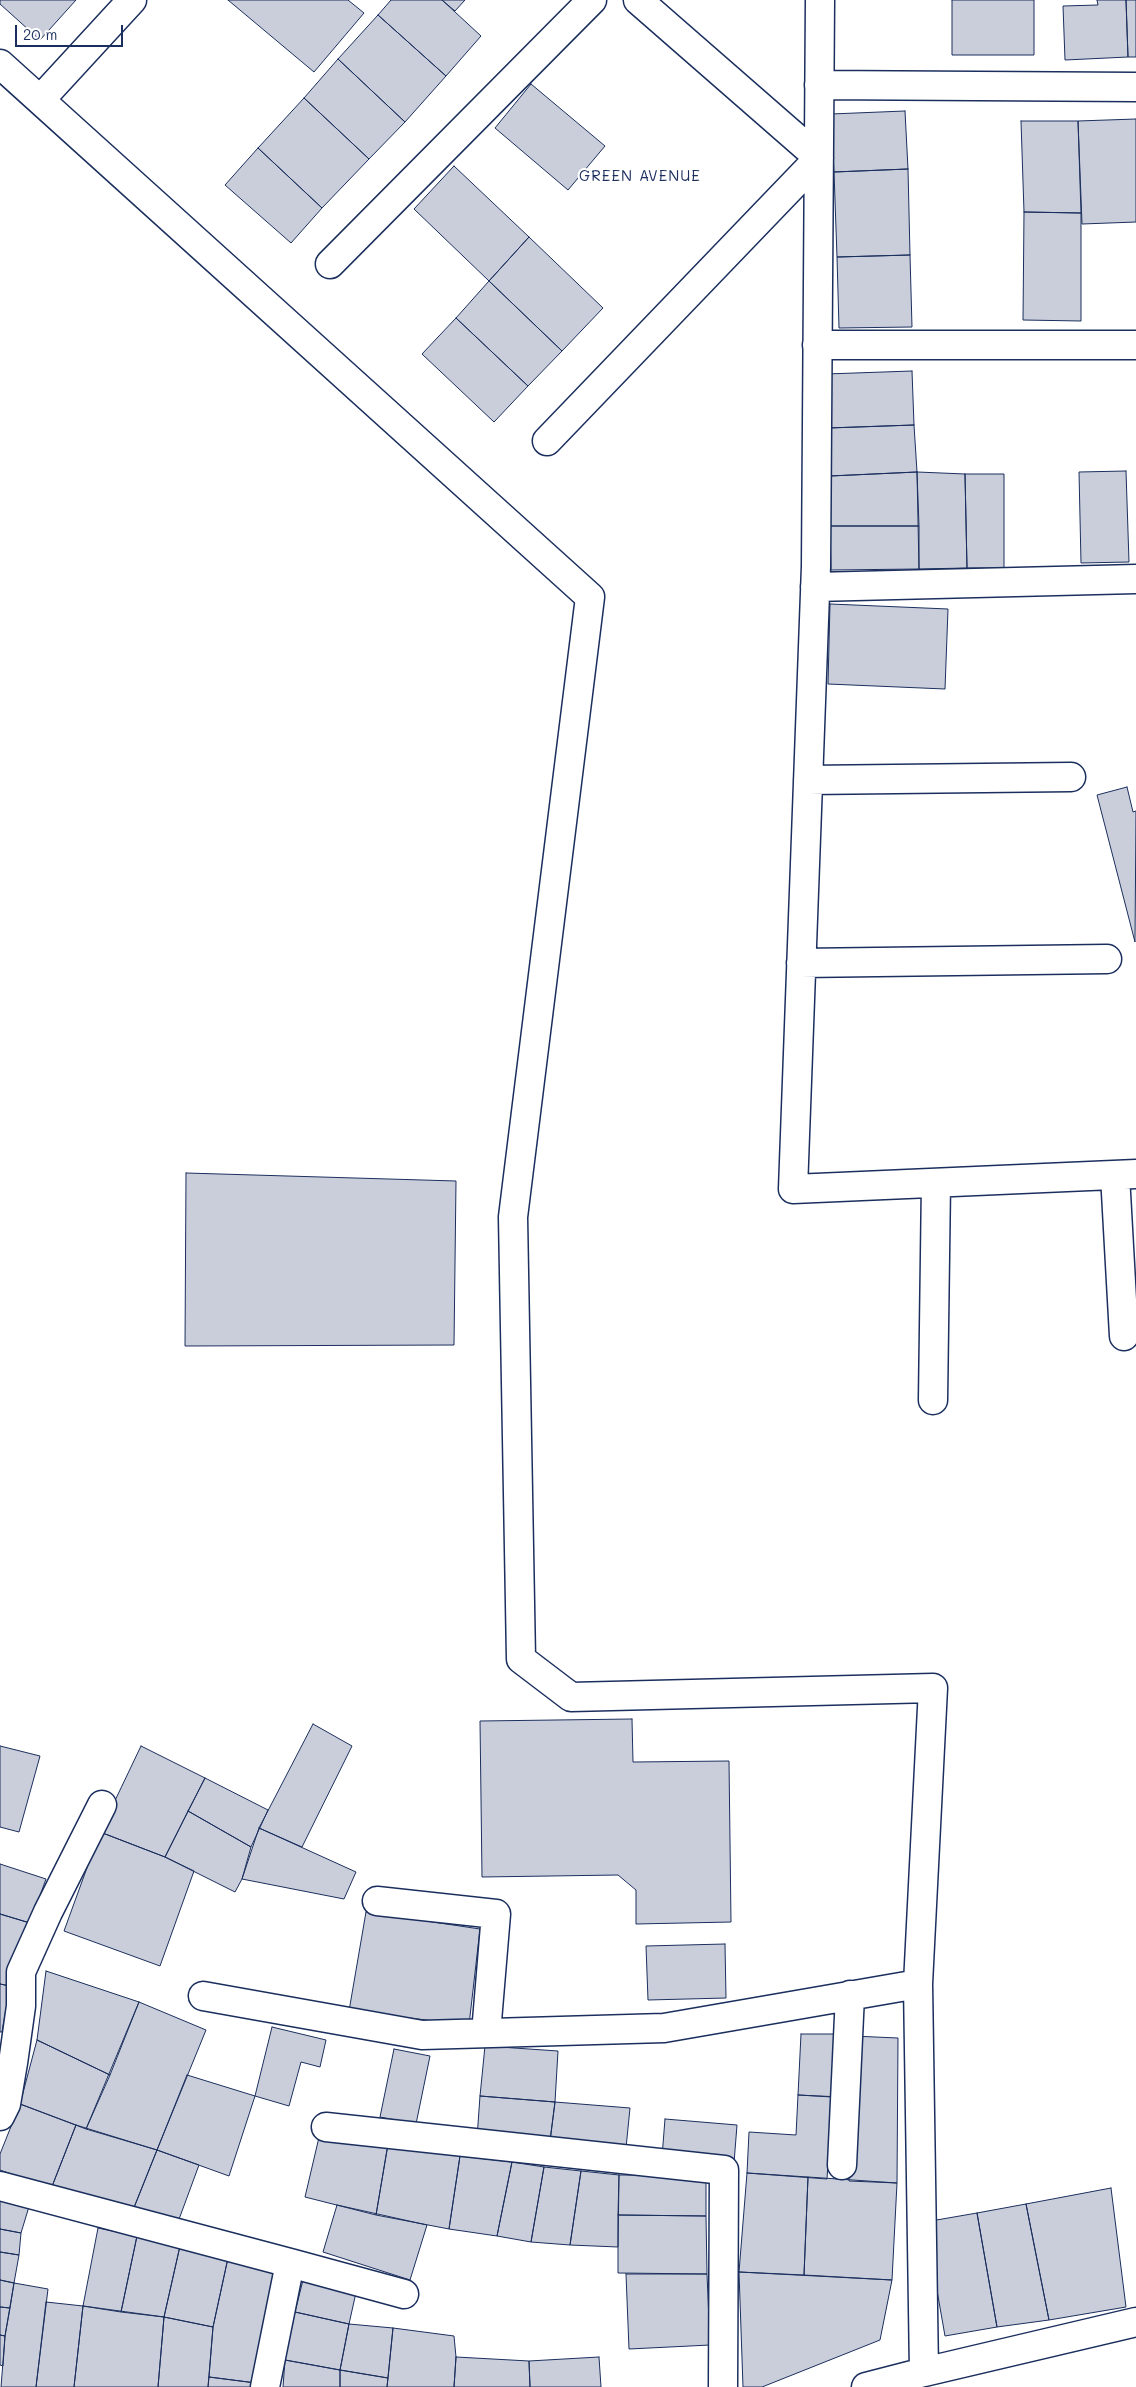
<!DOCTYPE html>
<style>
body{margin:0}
#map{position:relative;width:1136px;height:2387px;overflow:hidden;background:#fff;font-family:Mali,sans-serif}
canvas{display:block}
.scale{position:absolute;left:15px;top:25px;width:108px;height:22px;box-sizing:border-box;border:2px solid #1b2f5e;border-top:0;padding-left:6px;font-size:15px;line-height:18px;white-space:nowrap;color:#1b2f5e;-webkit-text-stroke:4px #fff;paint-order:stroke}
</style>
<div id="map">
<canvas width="1136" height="2387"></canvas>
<div class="scale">20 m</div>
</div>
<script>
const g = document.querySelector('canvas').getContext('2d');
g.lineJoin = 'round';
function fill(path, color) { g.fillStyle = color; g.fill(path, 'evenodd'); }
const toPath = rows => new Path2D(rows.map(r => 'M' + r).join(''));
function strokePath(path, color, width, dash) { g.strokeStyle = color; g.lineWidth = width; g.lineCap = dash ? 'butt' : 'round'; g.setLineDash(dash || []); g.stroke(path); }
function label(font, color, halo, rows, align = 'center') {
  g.font = font + ' Mali,sans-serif'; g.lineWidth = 4; g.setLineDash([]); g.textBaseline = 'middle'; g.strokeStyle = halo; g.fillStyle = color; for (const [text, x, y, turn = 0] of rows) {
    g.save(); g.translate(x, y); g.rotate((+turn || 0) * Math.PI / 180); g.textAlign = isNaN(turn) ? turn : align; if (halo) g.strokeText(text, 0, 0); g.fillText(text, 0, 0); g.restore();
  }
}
const building = toPath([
 [0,0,76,0,40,40,0,4,0,0],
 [228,0,348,0,364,13,314,72,228,0],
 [391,0,442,0,481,36,446,76,378,15,391,0],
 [442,0,465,0,455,11,442,0],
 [952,0,1034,0,1034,55,952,55,952,0],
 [1097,0,1126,0,1128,57,1065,60,1063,6,1098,5,1097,0],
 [1126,0,1136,0,1136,57,1128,57,1126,0],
 [378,15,446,76,405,122,338,59,378,15],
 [338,59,405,122,369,159,304,98,338,59],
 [531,84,605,146,568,190,495,128,531,84],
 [304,98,369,159,322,208,258,148,304,98],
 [905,111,908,169,834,172,831,114,905,111],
 [1136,119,1136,222,1082,224,1078,121,1136,119],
 [1021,121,1078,121,1081,213,1024,212,1021,121],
 [258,148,322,208,291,243,225,185,258,148],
 [454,166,529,237,489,281,414,209,454,166],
 [908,169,910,255,837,257,834,172,908,169],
 [1024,212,1081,213,1081,321,1023,320,1024,212],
 [529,237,603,308,562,351,489,281,529,237],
 [910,255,912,327,839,328,837,257,910,255],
 [489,281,562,351,528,386,456,318,489,281],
 [456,318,528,386,494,422,422,354,456,318],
 [912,371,914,425,828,428,826,374,912,371],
 [914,425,917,472,830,476,828,428,914,425],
 [1126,471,1129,562,1081,563,1079,472,1126,471],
 [917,472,965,474,967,568,919,569,917,472],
 [917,472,919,526,830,526,830,476,917,472],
 [965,474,1004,474,1004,568,967,568,965,474],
 [830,526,919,526,919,569,831,570,830,526],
 [830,604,948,609,945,689,828,684,830,604],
 [1127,787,1133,812,1136,811,1135,942,1097,795,1127,787],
 [186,1173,456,1181,454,1345,185,1346,186,1173],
 [632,1719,633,1762,729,1761,731,1922,636,1924,636,1890,618,1875,482,1877,480,1721,632,1719],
 [313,1724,352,1746,302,1847,259,1828,313,1724],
 [0,1746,40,1756,19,1832,0,1827,0,1746],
 [141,1746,205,1778,165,1857,100,1832,141,1746],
 [205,1778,268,1810,251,1847,188,1811,205,1778],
 [188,1811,251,1847,242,1879,235,1892,165,1857,188,1811],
 [259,1828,356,1872,344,1899,242,1879,259,1828],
 [100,1832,165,1857,194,1871,160,1966,64,1931,100,1832],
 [0,1864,46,1879,30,1923,0,1914,0,1864],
 [366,1912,480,1929,469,2025,349,2011,366,1912],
 [0,1914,30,1923,10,1986,0,1984,0,1914],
 [725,1944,726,1998,648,2000,646,1946,725,1944],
 [46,1971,139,2002,110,2075,37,2040,46,1971],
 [0,1984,10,1986,2,2032,0,2032,0,1984],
 [139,2002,206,2030,157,2150,86,2129,139,2002],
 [272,2027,326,2040,320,2067,301,2062,289,2106,255,2096,272,2027],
 [801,2034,842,2034,841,2097,798,2095,801,2034],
 [852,2036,898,2038,897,2183,849,2181,852,2036],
 [37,2040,110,2075,86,2129,20,2104,37,2040],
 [485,2046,558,2051,555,2102,480,2096,485,2046],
 [394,2049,430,2056,416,2124,380,2117,394,2049],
 [187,2075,255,2096,229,2176,157,2150,187,2075],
 [798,2095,832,2097,827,2179,747,2173,749,2132,796,2135,798,2095],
 [480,2096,555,2102,550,2141,477,2138,480,2096],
 [555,2102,630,2108,626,2148,550,2141,555,2102],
 [20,2104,76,2125,51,2189,0,2170,0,2154,20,2104],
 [665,2119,737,2125,734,2163,662,2157,665,2119],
 [76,2125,157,2150,133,2210,51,2189,76,2125],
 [320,2133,388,2144,376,2215,305,2197,320,2133],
 [388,2144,460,2156,449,2229,376,2215,388,2144],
 [157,2150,199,2165,178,2222,133,2210,157,2150],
 [460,2156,512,2162,497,2236,449,2229,460,2156],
 [512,2162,544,2167,531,2242,497,2236,512,2162],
 [544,2167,581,2171,570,2245,531,2242,544,2167],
 [581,2171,619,2175,618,2247,570,2245,581,2171],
 [747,2173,808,2177,804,2275,739,2272,747,2173],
 [619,2175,706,2175,706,2216,618,2215,619,2175],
 [808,2177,897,2183,892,2280,804,2275,808,2177],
 [1111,2188,1126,2307,1049,2320,1026,2204,1111,2188],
 [0,2192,31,2200,21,2233,0,2229,0,2192],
 [1026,2204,1049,2320,997,2327,977,2213,1026,2204],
 [337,2205,427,2225,410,2280,323,2252,337,2205],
 [977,2213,997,2327,945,2336,925,2222,977,2213],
 [618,2215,706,2216,707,2274,618,2273,618,2215],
 [98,2228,137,2236,121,2312,83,2306,98,2228],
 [0,2229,21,2233,19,2255,0,2252,0,2229],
 [137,2236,180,2246,164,2317,121,2312,137,2236],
 [180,2246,228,2258,213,2327,164,2317,180,2246],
 [0,2252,19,2255,14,2283,0,2280,0,2252],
 [228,2258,279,2273,256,2383,209,2377,213,2327,228,2258],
 [739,2272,892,2280,880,2340,762,2387,743,2387,739,2272],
 [626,2274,707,2274,710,2345,629,2349,626,2274],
 [304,2276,357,2288,349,2324,295,2312,304,2276],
 [0,2280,14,2283,10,2308,0,2307,0,2280],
 [14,2283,48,2289,36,2387,1,2387,5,2336,14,2283],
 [46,2302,83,2306,74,2387,36,2387,46,2302],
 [83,2306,164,2317,158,2387,74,2387,83,2306],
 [0,2307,10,2308,5,2336,0,2335,0,2307],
 [295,2312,349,2324,340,2370,285,2360,295,2312],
 [164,2317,213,2327,208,2387,158,2387,164,2317],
 [349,2324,393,2328,388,2378,340,2370,349,2324],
 [393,2328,454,2336,456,2357,454,2387,387,2387,393,2328],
 [0,2335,5,2336,3,2366,0,2365,0,2335],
 [456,2357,529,2361,530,2387,454,2387,456,2357],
 [599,2357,601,2387,530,2387,529,2361,599,2357],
 [285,2360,340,2370,340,2387,283,2387,285,2360],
 [340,2370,388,2378,387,2387,340,2387,340,2370],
 [209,2377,256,2383,255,2387,208,2387,209,2377]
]);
fill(building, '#caceda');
strokePath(building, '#1b2f5e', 1);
const minor = toPath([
 [820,0,816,566,793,1189,1136,1174],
 [0,64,590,597,513,1217,521,1659,571,1697,933,1688,918,1984,924,2372,1136,2322],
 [819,85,1136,87],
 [40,100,132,0],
 [330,264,592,0],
 [817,345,1136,345],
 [547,441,819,158,638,0],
 [815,587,1136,579],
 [808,780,1071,777],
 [801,963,1107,959],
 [1115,1175,1124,1336],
 [933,1400,936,1183],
 [377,1901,496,1914,486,2033],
 [203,1996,422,2035,664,2028,918,1984],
 [0,2116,6,2104,13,2063,21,2006,21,1972,48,1912,102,1805],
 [326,2127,724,2170,723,2387],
 [842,2165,850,1995],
 [0,2186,290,2263],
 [265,2387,290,2263,404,2294],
 [866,2387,924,2372]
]);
strokePath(minor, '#1b2f5e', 31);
strokePath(minor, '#fff', 28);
g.letterSpacing = '1px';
label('15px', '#1b2f5e', '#fff', [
 ["GREEN AVENUE",640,176]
]);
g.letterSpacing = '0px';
</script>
